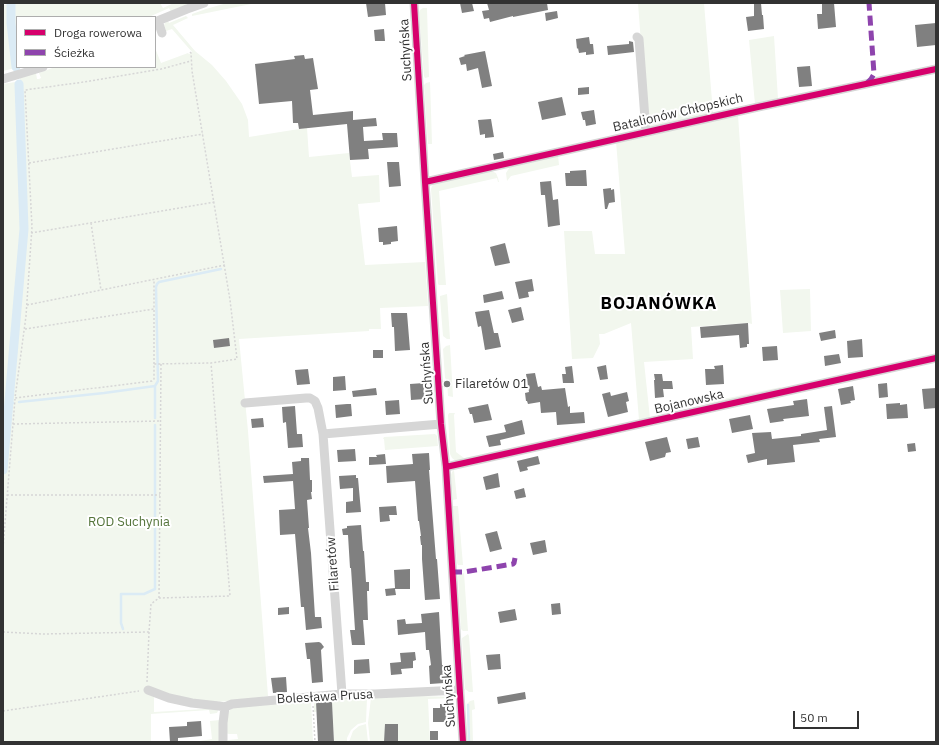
<!DOCTYPE html>
<meta charset="utf-8">
<style>
body{margin:0}
#map{position:relative;width:939px;height:745px;overflow:hidden;background:#fff;font-family:"IBM Plex Sans",sans-serif}
canvas{display:block}
.frame{position:absolute;inset:0;border:4px solid #323232;pointer-events:none}
.legend{position:absolute;left:16px;top:16px;width:140px;height:52px;box-sizing:border-box;background:#fff;border:1px solid #adadad;margin:0;padding:5px 7px;list-style:none;font-size:12px;color:#323232}
.legend li{display:flex;align-items:center;gap:8px;height:20px}
.legend b{width:20px;border:1px solid #adadad}
.scale{position:absolute;left:793px;top:711px;width:66px;height:18px;box-sizing:border-box;border:2px solid #323232;border-top:0;padding-left:5px;font-size:12px;line-height:14px;white-space:nowrap;color:#323232;-webkit-text-stroke:3px #fff;paint-order:stroke}
</style>
<div id="map">
<canvas width="939" height="745"></canvas>
<div class="frame"></div>
<ul class="legend">
<li><b style="height:5px;background:#d6006c"></b>Droga rowerowa</li>
<li><b style="height:5px;background:#8e44ad"></b>Ścieżka</li>
</ul>
<div class="scale">50 m</div>
</div>
<script>
const g = document.querySelector('canvas').getContext('2d');
g.lineJoin = 'round';
function fill(path, color) { g.fillStyle = color; g.fill(path, 'evenodd'); }
const toPath = rows => new Path2D(rows.map(r => 'M' + r).join(''));
function strokePath(path, color, width, dash) { g.strokeStyle = color; g.lineWidth = width; g.lineCap = dash ? 'butt' : 'round'; g.setLineDash(dash || []); g.stroke(path); }
function label(font, color, halo, rows, align = 'center') {
  g.font = font + ' "IBM Plex Sans",sans-serif'; g.lineWidth = 4; g.setLineDash([]); g.textBaseline = 'middle'; g.strokeStyle = halo; g.fillStyle = color; for (const [text, x, y, turn = 0] of rows) {
    g.save(); g.translate(x, y); g.rotate((+turn || 0) * Math.PI / 180); g.textAlign = isNaN(turn) ? turn : align; if (halo) g.strokeText(text, 0, 0); g.fillText(text, 0, 0); g.restore();
  }
}
fill(toPath([
 [13,3,160,3,163,8,174,3,190,3,171,12,169,8,149,17,17,17,17,67,19,67,3,71,3,5,13,5],
 [227,3,256,3,192,16,192,14,206,9],
 [638,3,704,3,713,113,650,128,647,124],
 [423,8,427,8,429,77,425,78,424,76,419,12,420,10],
 [186,16,188,18,173,25,195,51,212,65,226,81,242,104,248,120,249,137,299,129,307,128,309,157,349,153,352,177,379,175,380,202,358,204,365,265,425,262,428,306,380,308,381,329,369,329,369,331,239,339,248,431,268,696,235,701,210,702,154,696,154,712,204,709,205,706,218,708,218,711,217,713,210,714,209,710,151,714,151,742,3,742,3,488,26,230,20,78,36,73,37,79,39,79,41,78,39,73,55,67,155,67,155,48,161,63,188,53,189,54,192,52,172,29,166,31,164,25,165,23,168,21,169,23],
 [774,36,778,99,755,104,749,40],
 [15,82,22,229,3,444,3,84],
 [430,82,431,111,432,144,428,144,424,85,426,83],
 [738,115,752,324,748,323,691,327,693,359,644,362,650,418,639,420,631,323,604,334,599,334,600,344,593,358,572,359,564,231,592,231,595,254,625,254,616,141],
 [558,155,559,165,511,176,507,181,506,173,511,165],
 [491,171,496,173,498,178,499,182,498,182,497,178,439,191,446,285,439,285,438,284,431,189,432,186,434,184],
 [810,289,811,331,783,333,780,290],
 [447,294,450,339,447,339,443,336,440,298,440,296],
 [450,345,451,361,453,397,448,396,447,380,445,378,443,349,446,346],
 [781,387,780,388,706,405,704,403],
 [449,413,455,413,454,415,456,452,464,458,553,439,456,461,452,458,450,454,448,415],
 [435,434,437,436,438,446,385,450,384,439,383,439,384,437],
 [454,470,457,499,453,500,451,475,452,472],
 [453,506,458,506,463,565,458,565,457,563],
 [464,573,468,631,463,631,461,629,458,576,459,575],
 [468,634,469,636,473,692,469,692,465,689,462,638],
 [420,696,453,697,455,698,428,699,430,742,370,742,368,723,371,698],
 [367,698,366,722,358,724,351,730,347,738,347,742,334,742,332,702,316,703,316,712,314,712,314,701,316,700],
 [311,700,313,742,226,742,228,740,238,739,237,734,229,734,226,733,227,715,230,710,233,707],
 [474,700,475,709,472,710,473,742,468,742,467,704,470,701],
 [220,720,219,742,194,742,212,739,210,721],
 [366,724,368,742,349,742,353,731,359,726]
]), '#f2f7ee');
strokePath(toPath([
 [19,402,104,393,155,386,158,381,156,287,157,284,159,282,221,269],
 [8,403,13,403],
 [155,418,155,386],
 [123,629,121,623,121,594,144,594,155,589,155,425],
 [468,705,469,742]
]), '#dbebf5', 2.5);
strokePath(toPath([
 [11,3,11,23,16,67],
 [3,470,24,229,19,84]
]), '#dbebf5', 9);
fill(toPath([
 [366,3,385,3,386,15,368,17],
 [460,3,472,3,474,11,462,13],
 [487,3,547,3,548,10,513,17,513,16,490,22,489,18,484,19,482,11,489,10],
 [754,3,761,3,762,15,763,15,764,29,748,31,746,17,754,16],
 [822,3,834,3,836,27,818,29,817,14,822,14],
 [557,11,558,18,546,21,545,13],
 [936,23,936,45,917,47,915,25],
 [384,29,385,41,375,41,374,30],
 [589,37,590,44,593,44,594,54,586,55,586,52,579,53,578,48,577,49,576,39],
 [629,41,633,42,634,52,608,55,607,46,629,44],
 [485,51,492,86,482,88,478,68,467,71,466,64,461,65,459,58,465,56,464,55],
 [304,55,305,59,313,58,318,89,310,90,313,115,353,111,353,120,376,118,377,126,363,127,364,141,383,140,382,133,397,133,398,147,368,149,369,159,350,160,347,124,299,129,298,123,293,123,292,101,259,104,255,64,295,59,294,56],
 [810,66,812,86,799,87,797,67],
 [589,87,589,94,578,95,578,88],
 [562,97,566,115,542,120,538,102],
 [594,110,596,124,586,126,585,120,583,120,581,112],
 [491,119,494,137,485,138,485,134,480,135,478,120],
 [503,152,504,158,494,160,493,154],
 [387,162,399,162,401,186,389,187],
 [586,170,587,186,566,186,565,173,570,173,570,171],
 [551,181,553,200,558,199,560,225,548,227,545,195,541,195,540,182],
 [611,188,611,190,614,189,615,202,609,203,607,209,605,209,603,189],
 [397,226,398,241,391,242,391,244,383,245,383,242,379,242,378,228],
 [505,243,510,263,495,266,490,247],
 [532,279,534,291,528,292,529,297,519,299,515,282],
 [502,291,504,299,484,303,483,295],
 [521,307,524,320,512,323,508,310],
 [489,310,494,333,498,333,501,347,485,350,481,326,478,327,475,312],
 [391,313,407,313,410,350,395,351,394,327,392,327],
 [748,323,749,344,747,344,747,347,740,348,739,335,701,338,700,327],
 [835,330,836,338,821,341,819,333],
 [229,338,230,346,214,348,213,340],
 [862,339,863,357,848,358,847,341],
 [777,346,778,360,763,361,762,347],
 [373,350,383,350,383,358,373,358],
 [839,354,841,363,825,366,824,356],
 [606,365,608,379,600,380,597,367],
 [723,365,724,384,706,385,705,369,715,369,714,366],
 [572,366,574,383,563,383,562,374,566,374,565,367],
 [308,369,310,384,297,385,295,370],
 [535,373,538,387,541,386,542,390,565,388,568,407,570,406,570,413,584,412,585,423,557,425,556,412,541,413,540,402,528,404,527,401,526,401,525,393,529,392,526,374],
 [654,374,662,374,663,381,672,381,673,389,663,389,664,397,655,398,654,380,655,380],
 [345,376,346,390,333,391,333,377],
 [424,383,425,399,411,400,410,384],
 [887,383,888,397,879,398,878,384],
 [853,386,855,400,850,401,851,403,841,405,838,389],
 [376,388,377,395,353,397,352,391],
 [936,388,936,408,924,409,922,389],
 [610,392,611,396,627,392,629,401,626,402,628,412,608,417,602,394],
 [807,399,809,416,783,419,784,421,770,423,767,409,794,405,793,401],
 [399,400,400,414,386,415,385,401],
 [900,403,900,405,907,404,908,418,887,419,886,404],
 [347,404,351,404,352,416,336,418,335,405],
 [488,404,492,420,474,423,472,414,470,414,468,408],
 [295,406,297,434,302,434,303,447,288,448,286,422,283,423,282,407],
 [832,406,836,437,819,439,820,442,793,445,795,462,767,465,767,459,748,463,746,455,755,453,752,433,771,432,772,439,801,436,801,434,827,430,824,407],
 [750,415,753,429,732,433,729,419],
 [263,418,264,427,252,428,251,419],
 [522,420,525,434,500,440,501,445,489,447,486,436,506,432,504,425],
 [667,437,671,452,666,453,665,457,650,461,645,442],
 [698,437,700,447,688,449,686,439],
 [915,443,916,451,908,452,907,444],
 [355,449,356,461,338,462,337,450],
 [429,453,430,470,429,470,436,559,437,559,440,599,425,600,422,559,422,545,421,545,420,536,421,536,419,521,418,521,415,481,387,483,386,466,413,464,412,454],
 [385,454,386,464,369,465,369,457,377,457,376,455],
 [538,456,540,464,527,467,528,470,520,472,517,461],
 [301,458,309,458,310,480,312,480,312,492,311,492,312,499,307,500,309,528,308,528,311,553,315,617,321,617,322,628,306,630,304,607,301,607,295,534,280,535,279,510,295,509,293,481,264,483,263,476,293,474,292,462,301,461],
 [498,473,500,487,486,490,483,477],
 [356,475,356,478,358,478,361,512,346,513,346,502,353,501,353,488,340,489,339,476],
 [524,488,526,497,516,499,514,491],
 [396,506,397,515,389,515,390,521,380,522,379,507],
 [361,525,363,551,364,551,366,582,369,582,369,591,367,591,368,620,363,620,365,645,352,645,350,630,355,630,351,568,350,568,348,535,343,535,342,529,347,528,347,526],
 [497,531,502,549,490,552,485,534],
 [545,540,547,552,533,555,530,543],
 [410,569,410,589,395,589,396,595,386,596,385,589,395,588,394,570],
 [560,603,561,614,552,615,551,604],
 [289,607,289,614,278,615,278,608],
 [515,609,517,620,500,623,498,612],
 [439,612,442,665,443,665,444,683,430,684,429,666,431,665,429,650,426,650,425,632,398,635,397,620,405,619,406,624,422,623,421,614],
 [319,642,321,643,324,647,321,650,323,682,312,683,310,659,307,659,305,643],
 [415,652,416,660,413,661,413,668,401,669,402,674,391,675,390,663,401,662,400,653],
 [500,654,501,669,488,670,486,655],
 [369,659,370,673,354,674,354,660],
 [286,677,287,692,273,693,271,678],
 [525,692,526,699,498,704,497,697],
 [316,702,332,702,334,742,318,742],
 [440,704,448,704,448,722,433,722,433,708,440,708],
 [201,721,202,736,178,738,178,742,170,742,169,727,187,726,187,722],
 [385,724,398,724,398,742,384,742],
 [430,731,438,731,438,740,430,740]
]), '#808080');
strokePath(toPath([
 [190,52,191,53,192,71,230,300,237,359,211,363,154,364,154,379,152,381,15,398,26,316,32,227,25,90,84,82,161,69,191,61],
 [29,163,203,134],
 [91,223,101,290],
 [31,233,215,202],
 [27,305,225,265],
 [25,329,154,309,154,280],
 [154,364,154,310],
 [13,424,161,421],
 [7,495,160,495],
 [3,548,15,399],
 [159,598,161,364],
 [3,632,43,634,149,632],
 [147,682,149,632,151,604,159,598,230,596,211,363],
 [313,706,315,742],
 [3,711,139,691]
]), '#d6d6d6', 1.5, [2, 2]);
strokePath(toPath([
 [414,3,425,182,441,424,446,467,463,742],
 [158,21,162,33],
 [155,22,187,9,204,3],
 [637,37,639,39,646,132],
 [3,79,43,67],
 [425,182,758,107,936,69],
 [245,403,306,398,310,398,315,401,318,408,323,434,342,694],
 [323,434,441,424],
 [446,467,936,358],
 [148,690,169,698,192,703,219,706,225,707],
 [223,742,223,723,225,707,232,704,342,694,375,694,460,690]
]), '#d6d6d6', 9);
strokePath(toPath([
 [867,83,871,79,874,74,869,3],
 [452,572,464,572,513,564,514,563,515,558]
]), '#8e44ad', 5, [10, 5]);
strokePath(toPath([
 [414,3,425,182,441,424,446,467,463,742],
 [425,182,758,107,936,69],
 [446,467,936,358]
]), '#d6006c', 6);
for (const [x, y, r, color] of [
 [447,384,4,"#7a7a7a"]
]) { const dot = new Path2D(); dot.arc(x, y, r, 0, 2 * Math.PI); g.fillStyle = color; g.fill(dot); strokePath(dot, '#fff', 1.5); }
label('13px', '#323232', '#fff', [
 ["Suchyńska",406,50,-93],
 ["Batalionów Chłopskich",678,113,-13],
 ["Suchyńska",427,373,-94],
 ["Bojanowska",689,402,-13],
 ["Filaretów",333,564,-94],
 ["Suchyńska",449,696,-94],
 ["Bolesława Prusa",325,697,-3]
]);
label('13px', '#323232', '#fff', [
 ["Filaretów 01",455,384]
], 'left');
label('13px', '#54743a', '#fff', [
 ["ROD Suchynia",129,522]
]);
g.letterSpacing = '1px';
label('bold 17px', '#000', '#fff', [
 ["BOJANÓWKA",659,304]
]);
g.letterSpacing = '0px';
</script>
